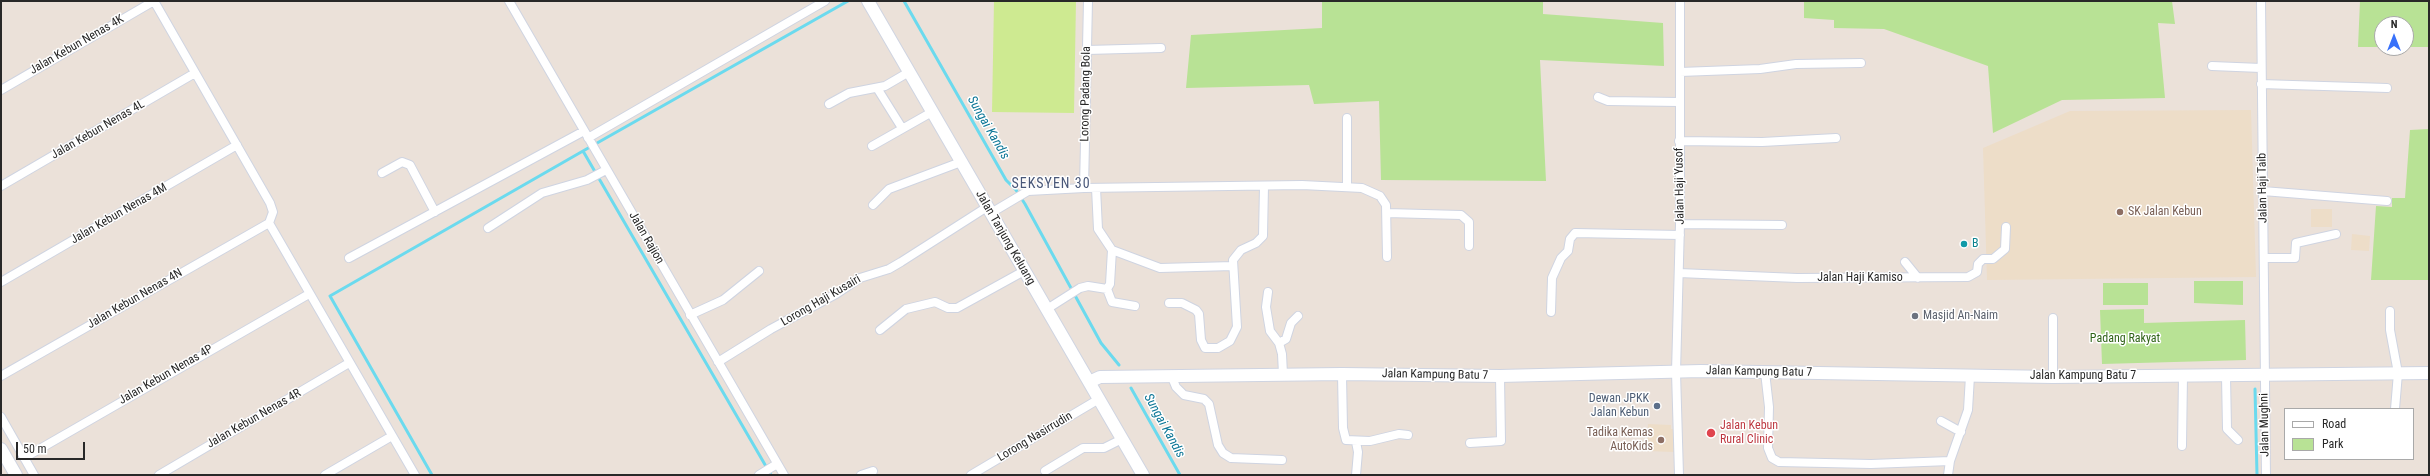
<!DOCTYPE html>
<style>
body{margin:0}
#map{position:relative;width:2430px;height:476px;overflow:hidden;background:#ebe1d9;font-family:"Roboto Condensed",sans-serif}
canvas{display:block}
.frame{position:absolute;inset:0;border:2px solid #282828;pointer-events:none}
.legend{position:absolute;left:2284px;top:408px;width:130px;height:52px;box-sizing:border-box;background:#fff;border:1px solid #a9a9a9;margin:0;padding:5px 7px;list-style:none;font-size:12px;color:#282828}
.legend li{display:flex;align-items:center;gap:8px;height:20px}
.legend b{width:20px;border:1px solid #a9a9a9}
.north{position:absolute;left:2374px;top:16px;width:40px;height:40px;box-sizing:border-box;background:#fff;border:1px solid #a9a9a9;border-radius:50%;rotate:0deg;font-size:11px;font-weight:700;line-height:16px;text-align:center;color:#282828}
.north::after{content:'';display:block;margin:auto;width:14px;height:18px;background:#3871fa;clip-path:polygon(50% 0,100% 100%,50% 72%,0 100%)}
.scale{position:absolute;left:16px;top:442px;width:69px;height:18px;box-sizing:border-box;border:2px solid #282828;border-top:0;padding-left:5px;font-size:12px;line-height:14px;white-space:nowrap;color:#282828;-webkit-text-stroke:3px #fff;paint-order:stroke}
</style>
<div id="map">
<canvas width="2430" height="476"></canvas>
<div class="frame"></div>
<ul class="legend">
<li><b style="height:5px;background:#fff"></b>Road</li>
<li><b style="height:11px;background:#b8e295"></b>Park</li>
</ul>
<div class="north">N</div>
<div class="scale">50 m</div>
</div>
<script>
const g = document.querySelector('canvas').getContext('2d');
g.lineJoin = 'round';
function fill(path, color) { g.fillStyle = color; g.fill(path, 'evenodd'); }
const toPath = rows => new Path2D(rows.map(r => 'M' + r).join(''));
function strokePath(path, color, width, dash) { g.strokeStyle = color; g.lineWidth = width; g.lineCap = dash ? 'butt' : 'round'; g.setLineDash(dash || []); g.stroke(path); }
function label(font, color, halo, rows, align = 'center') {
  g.font = font + ' "Roboto Condensed",sans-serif'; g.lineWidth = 3; g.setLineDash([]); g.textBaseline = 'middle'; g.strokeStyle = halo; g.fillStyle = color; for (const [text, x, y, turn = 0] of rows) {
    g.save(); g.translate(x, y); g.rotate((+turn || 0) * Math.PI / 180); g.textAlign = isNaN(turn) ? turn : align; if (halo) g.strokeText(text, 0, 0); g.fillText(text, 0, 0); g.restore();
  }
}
fill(toPath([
 [2251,110,2256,277,1987,280,1983,148,2070,111],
 [2311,209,2332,209,2332,227,2311,227],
 [2352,234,2370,236,2369,251,2351,250],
 [1648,424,1671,425,1671,429,1674,429,1674,452,1647,451]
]), '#edddc8');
fill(toPath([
 [1322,1,1543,1,1543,14,1663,23,1664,66,1540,60,1546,181,1381,180,1379,101,1314,104,1309,85,1186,88,1191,35,1322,28],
 [1804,1,2172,1,2175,24,2158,23,2165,98,2062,100,1993,133,1988,66,1884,29,1834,28,1834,20,1804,18],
 [2360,1,2429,1,2429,47,2406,47,2406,24,2382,24,2382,47,2358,47],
 [2429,129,2429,280,2371,280,2376,206,2392,207,2392,198,2405,198,2410,130],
 [2194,281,2243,281,2243,305,2194,303],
 [2103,283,2148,283,2148,305,2103,305],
 [2144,309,2144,323,2245,320,2246,360,2102,364,2100,310]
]), '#b8e295');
fill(toPath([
 [994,1,1076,1,1074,113,992,112]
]), '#ceea91');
strokePath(toPath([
 [904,1,1006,180,1016,190,1025,204,1101,343,1119,365],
 [583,151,848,1],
 [1131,388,1180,475],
 [2255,389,2257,475],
 [432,475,330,296,583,151,771,475]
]), '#6bdaee', 3);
const street = toPath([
 [154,1,270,203,273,212,269,223],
 [509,1,784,475],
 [2261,1,2266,475],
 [1087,50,1161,48],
 [2212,66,2261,68],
 [1680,72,1760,69,1796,64,1861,63],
 [2261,84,2387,88],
 [877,88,902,128],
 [1,90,154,1],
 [1598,97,1608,101,1679,102],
 [829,104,849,93,885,86,909,72],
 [588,138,825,1],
 [1679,141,1762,142,1836,138],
 [872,146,932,112],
 [382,173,402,162,410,165,435,212],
 [1,186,195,73],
 [1347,186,1347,118],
 [1084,188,1088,1],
 [1096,188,1098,229,1112,250,1160,268,1233,266],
 [2263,191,2387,201],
 [873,205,889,189,961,162],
 [991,213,1028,191,1084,188,1302,185,1362,188,1380,196,1386,205,1387,257],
 [1387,213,1461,215,1469,222,1469,246],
 [269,223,415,475],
 [1680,224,1782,225],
 [488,228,542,193,587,180,606,170],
 [349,258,584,131],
 [2264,258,2295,258,2296,243,2336,234],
 [1905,262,1918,278],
 [1679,273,1797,278,1968,277,1977,272,1978,264,1983,259,1993,259,2005,249,2006,227],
 [1,282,237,145],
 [1107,289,1112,302,1135,306],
 [1268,292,1266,307,1270,331,1279,343,1282,354,1283,374],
 [1169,303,1182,303,1196,310,1199,314,1201,340,1205,348,1218,348,1230,341,1237,327,1233,260,1241,250,1256,243,1263,236,1264,186],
 [1047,309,1080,288,1088,286,1107,289,1110,284,1112,250],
 [2390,311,2390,330,2398,373,2395,409],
 [1551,312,1552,278,1561,258,1568,251,1570,239,1575,233,1680,235],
 [690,315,723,300,759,271],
 [2053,318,2053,377],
 [880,330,906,309,935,302,948,308,957,308,1024,271],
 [1279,343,1286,339,1291,323,1298,316],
 [718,362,771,329,836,294,860,278,889,269,901,262,987,207],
 [1765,372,1769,407,1768,448,1772,458,1779,462,1871,464,1950,461],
 [1342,374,1343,428,1346,440,1370,441,1399,434,1408,435],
 [1171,375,1176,387,1184,395,1204,399,1209,404,1218,445,1223,453,1231,458,1282,460],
 [1,376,269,223],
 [2226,376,2227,429,2238,440],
 [1,417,34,475],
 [1941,421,1961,432],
 [1470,443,1501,441,1500,376],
 [2182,446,2183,376],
 [24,458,309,294],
 [1045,471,1083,448,1104,448,1122,439],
 [159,475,349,363],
 [325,475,392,436],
 [759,475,777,464],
 [861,475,873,471],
 [971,475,1099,399],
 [1356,475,1358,452,1356,442],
 [1679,475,1676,372,1680,224,1680,1],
 [1948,475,1950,461,1968,410,1970,376]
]);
const secondary = toPath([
 [868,1,1143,475],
 [1089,382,1100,377,1342,374,1500,376,1701,371,2053,377,2429,373],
 [1,449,16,475]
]);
strokePath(street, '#cfd4e1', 10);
strokePath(secondary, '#cfd4e1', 14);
strokePath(street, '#fff', 8);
strokePath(secondary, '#fff', 12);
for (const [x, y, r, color] of [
 [2120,212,4,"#8d6e63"],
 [1964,244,4,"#0f9aa8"],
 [1915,316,4,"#6b7280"],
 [1657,406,4,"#5c6f8a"],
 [1711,433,5,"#e0444e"],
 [1661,440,4,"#8d6e63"]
]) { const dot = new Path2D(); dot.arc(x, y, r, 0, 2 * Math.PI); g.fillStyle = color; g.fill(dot); strokePath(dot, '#fff', 1.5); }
label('12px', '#282828', '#fff', [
 ["Jalan Kebun Nenas 4K",77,45,-30],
 ["Lorong Padang Bola",1086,94,-89],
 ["Jalan Kebun Nenas 4L",98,130,-30],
 ["Jalan Haji Yusof",1680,186,-91],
 ["Jalan Haji Taib",2263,188,-91],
 ["Jalan Kebun Nenas 4M",119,214,-30],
 ["Jalan Rajion",646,238,60],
 ["Jalan Tanjung Keluang",1005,238,60],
 ["Jalan Haji Kamiso",1860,278],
 ["Jalan Kebun Nenas 4N",135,299,-30],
 ["Lorong Haji Kusairi",821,301,-30],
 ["Jalan Kampung Batu 7",1759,372,1],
 ["Jalan Kebun Nenas 4P",166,375,-30],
 ["Jalan Kampung Batu 7",1435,375,1],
 ["Jalan Kampung Batu 7",2083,376],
 ["Jalan Kebun Nenas 4R",254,419,-30],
 ["Jalan Mughni",2265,425,-91],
 ["Lorong Nasirrudin",1035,437,-31]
]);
label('12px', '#785e54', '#fff', [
 ["SK Jalan Kebun",2128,212],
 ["Tadika Kemas",1653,433,"right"],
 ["AutoKids",1653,447,"right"]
], 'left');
label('12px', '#0d838f', '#fff', [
 ["B",1972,244]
], 'left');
label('12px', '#5b616d', '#fff', [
 ["Masjid An-Naim",1923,316]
], 'left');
label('12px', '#316419', '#fff', [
 ["Padang Rakyat",2125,339]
]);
label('12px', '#4e5e75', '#fff', [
 ["Dewan JPKK",1649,399],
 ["Jalan Kebun",1649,413]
], 'right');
label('12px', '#be3a42', '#fff', [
 ["Jalan Kebun",1720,426],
 ["Rural Clinic",1720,440]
], 'left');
label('italic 13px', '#0d7797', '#fff', [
 ["Sungai Kandis",988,128,60],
 ["Sungai Kandis",1164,426,61]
]);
g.letterSpacing = '1px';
label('14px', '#495778', '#fff', [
 ["SEKSYEN 30",1051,184]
]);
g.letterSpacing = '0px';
</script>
